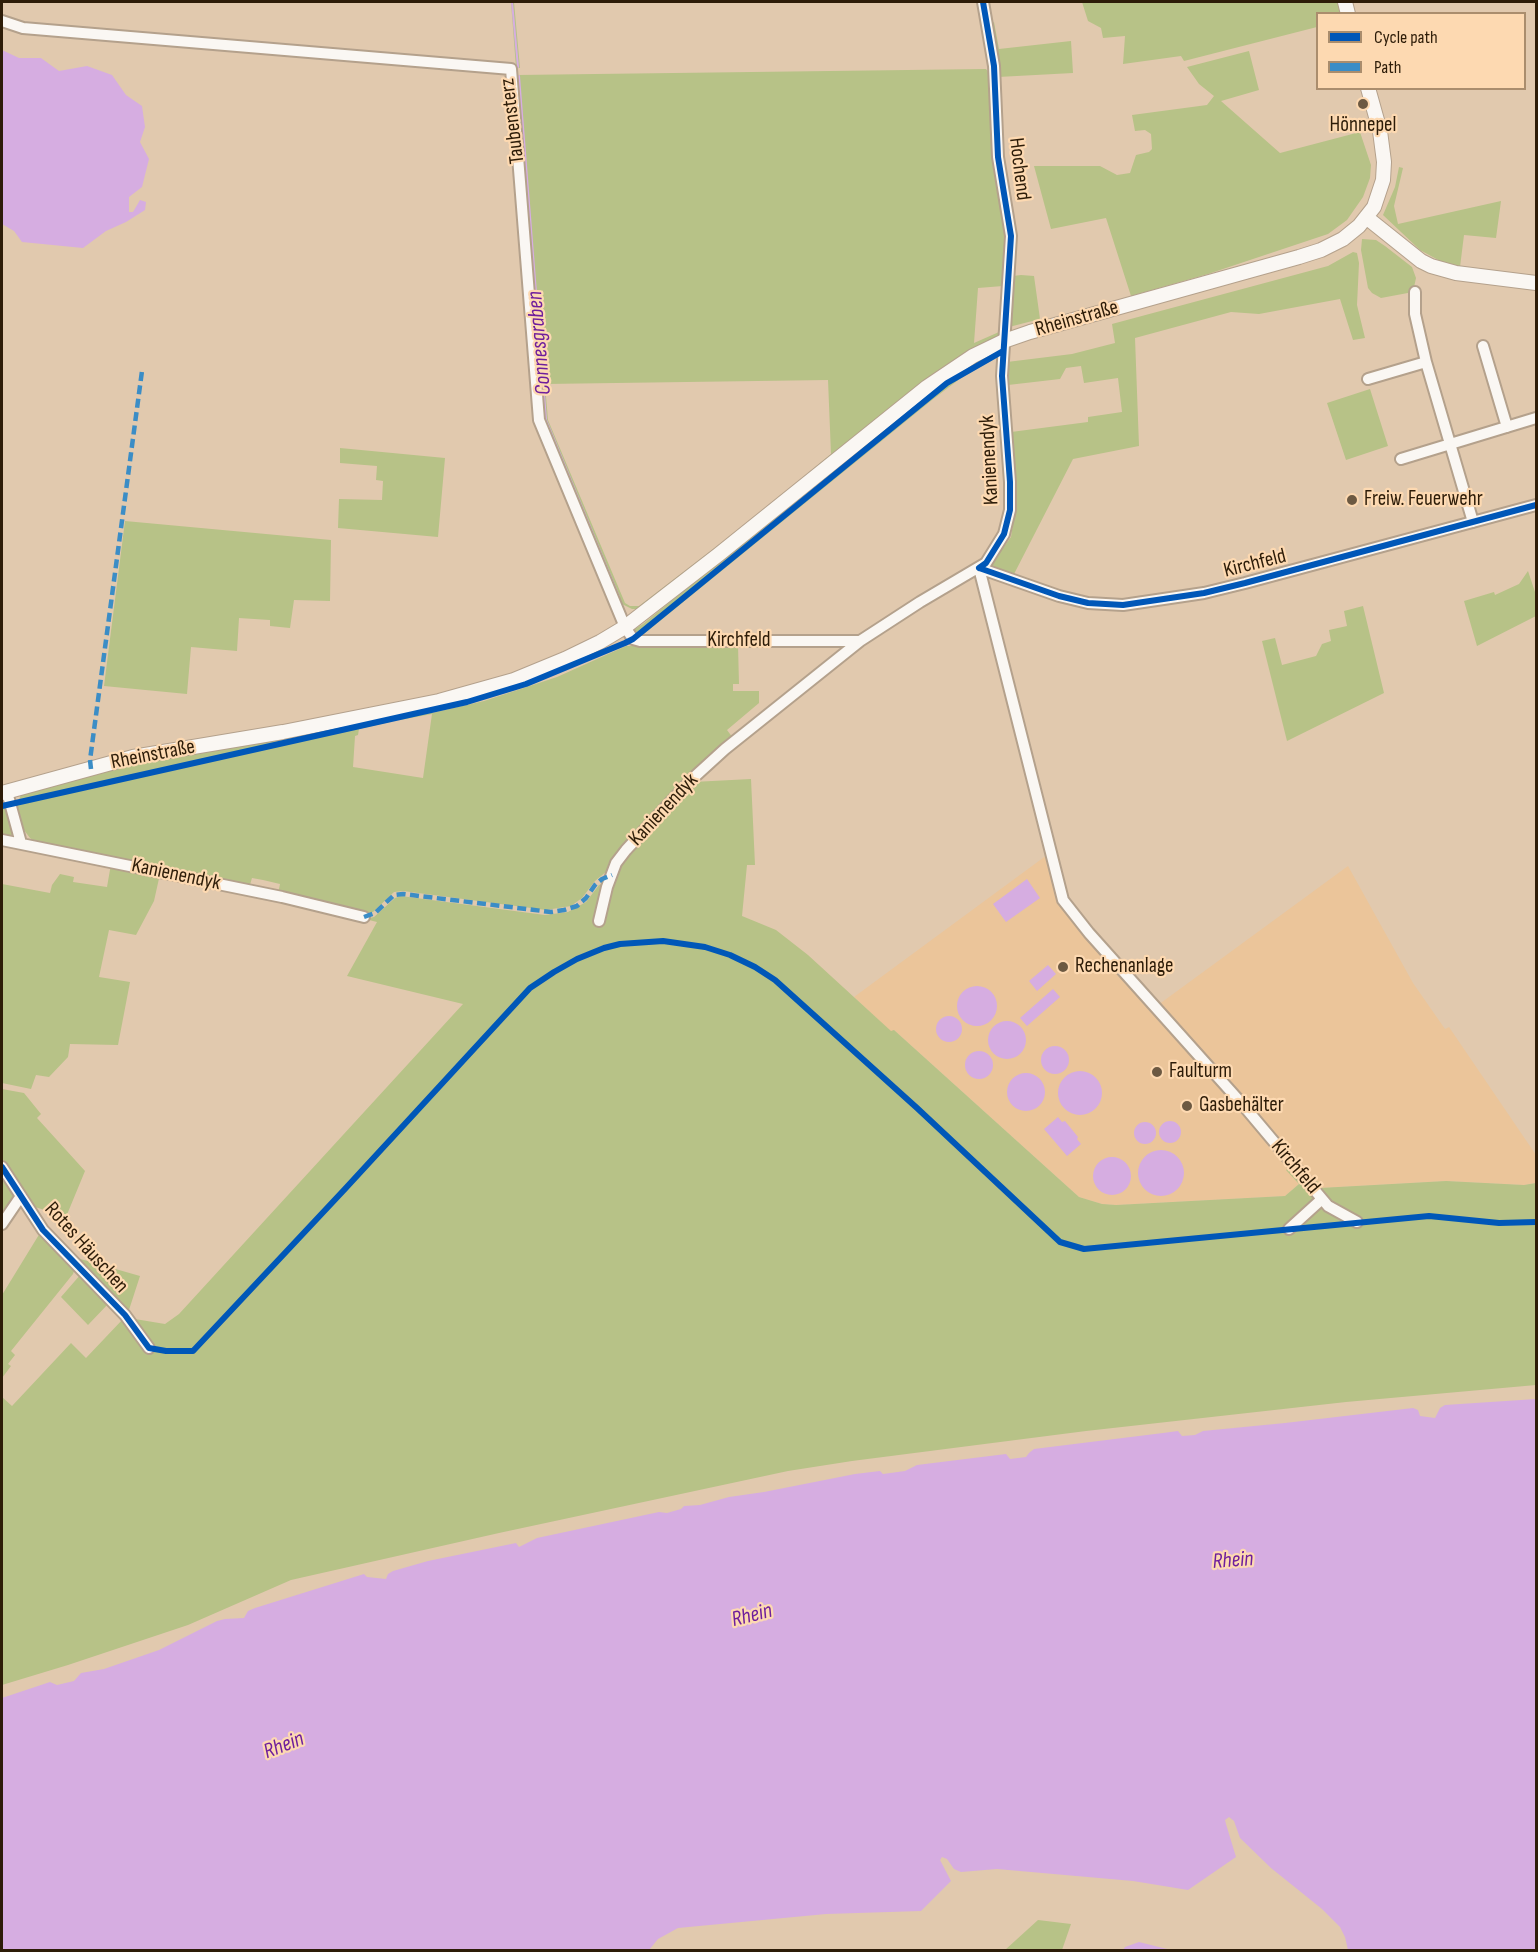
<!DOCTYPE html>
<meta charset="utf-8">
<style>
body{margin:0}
#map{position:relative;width:1538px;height:1952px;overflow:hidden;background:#e1c9ae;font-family:"Sofia Sans Condensed",sans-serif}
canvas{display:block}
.frame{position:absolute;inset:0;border:3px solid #2d1c08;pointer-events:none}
.legend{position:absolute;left:1316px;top:12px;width:210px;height:78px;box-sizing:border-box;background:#fdd9b1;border:2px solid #aa8d6d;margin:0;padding:8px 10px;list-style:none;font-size:18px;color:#2d1c08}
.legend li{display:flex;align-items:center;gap:12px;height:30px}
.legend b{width:30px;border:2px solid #aa8d6d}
</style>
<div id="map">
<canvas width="1538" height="1952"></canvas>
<div class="frame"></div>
<ul class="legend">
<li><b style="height:8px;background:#0057b8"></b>Cycle path</li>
<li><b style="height:8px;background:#3b8dc6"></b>Path</li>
</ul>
</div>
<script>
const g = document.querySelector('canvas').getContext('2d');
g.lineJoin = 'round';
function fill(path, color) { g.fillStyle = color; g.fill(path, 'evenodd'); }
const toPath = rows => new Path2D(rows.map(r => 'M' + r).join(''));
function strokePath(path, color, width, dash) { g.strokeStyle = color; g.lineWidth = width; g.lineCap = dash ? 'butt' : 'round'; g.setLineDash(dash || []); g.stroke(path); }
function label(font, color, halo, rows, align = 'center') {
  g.font = font + ' "Sofia Sans Condensed",sans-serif'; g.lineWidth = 4.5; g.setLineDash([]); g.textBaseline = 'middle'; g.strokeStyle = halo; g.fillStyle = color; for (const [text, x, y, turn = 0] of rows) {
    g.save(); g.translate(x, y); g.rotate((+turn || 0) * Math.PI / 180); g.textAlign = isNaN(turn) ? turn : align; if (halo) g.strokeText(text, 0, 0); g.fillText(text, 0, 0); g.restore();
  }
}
fill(toPath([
 [1047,855,1058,900,1291,1166,1287,1170,1299,1184,1285,1196,1116,1205,1102,1204,1079,1197,894,1030,891,1032,854,997],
 [1348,866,1413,983,1445,1029,1449,1027,1536,1155,1536,1183,1524,1185,1446,1181,1320,1188,1158,1005]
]), '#ebc59a');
fill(toPath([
 [511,2,514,2,520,68,516,68],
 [1082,2,1338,2,1341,13,1318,14,1317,27,1184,61,1181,56,1123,64,1125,36,1103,38,1101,28,1088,21],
 [994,22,999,49,1071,41,1073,73,998,77,990,25],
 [1249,51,1259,90,1221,101,1280,153,1360,132,1371,165,1370,178,1363,197,1347,220,1328,234,1208,274,1131,296,1106,218,1051,229,1034,166,1100,166,1117,175,1130,173,1136,155,1149,152,1152,149,1151,134,1145,130,1135,131,1132,115,1207,105,1214,96,1199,84,1187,67],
 [986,69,989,73,1006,238,1003,286,978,288,974,343,999,332,997,339,640,609,632,609,620,603,545,421,517,75],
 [828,380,831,454,755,517,639,606,630,606,625,603,548,420,545,384],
 [1399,167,1403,168,1394,206,1398,224,1501,201,1496,238,1464,235,1460,267,1440,261,1420,250,1383,215,1395,187],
 [1362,239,1376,240,1385,246,1412,267,1416,278,1413,292,1381,298,1372,293,1368,288,1361,250],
 [1353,252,1357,253,1359,263,1357,305,1365,338,1353,340,1340,299,1259,314,1231,312,1135,338,1139,446,1073,459,1013,576,989,567,1011,537,1015,510,1016,480,1011,432,1088,422,1088,417,1122,412,1118,378,1084,383,1081,366,1066,368,1060,379,1008,385,1007,362,1072,354,1115,343,1112,324,1328,266],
 [1021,275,1034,276,1040,319,1009,327,1013,276],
 [995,353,996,358,961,378,932,400,639,638,633,630,643,624,925,393,960,366],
 [1370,389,1388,446,1346,460,1327,403],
 [340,448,445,458,438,537,338,528,339,499,382,500,383,481,376,480,377,466,340,463],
 [125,521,331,540,330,601,294,600,290,628,270,626,270,620,239,618,237,651,191,647,187,694,104,686],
 [1528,571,1536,595,1536,616,1477,646,1464,601,1494,592,1495,595,1519,584],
 [1363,606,1384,693,1287,741,1262,641,1275,638,1282,665,1316,656,1322,644,1331,641,1329,630,1347,626,1344,611],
 [738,645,739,684,733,684,733,691,759,691,759,703,727,730,733,738,613,866,595,881,582,898,571,906,546,910,403,891,394,892,373,912,364,915,278,894,280,884,263,880,252,878,249,888,43,847,30,838,24,830,16,807,22,792,124,764,386,717,390,722,359,729,358,735,355,736,353,767,423,778,432,714,400,720,403,713,432,707,432,713,484,701,557,677,626,646],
 [751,779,755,865,747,865,742,916,776,930,808,955,891,1031,894,1030,1079,1197,1102,1204,1116,1205,1285,1196,1299,1184,1286,1170,1296,1162,1312,1180,1319,1182,1320,1188,1446,1181,1524,1185,1536,1183,1536,1385,1346,1402,1086,1431,852,1461,788,1471,499,1533,291,1580,188,1625,68,1665,2,1685,2,1397,12,1406,71,1343,86,1358,123,1319,130,1316,135,1319,165,1324,179,1314,463,1004,347,976,377,922,365,919,374,917,395,898,401,896,545,915,568,912,586,902,599,885,607,882,620,862,693,782],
 [2,800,5,803,14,832,8,839,2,838],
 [111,864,160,874,154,901,136,935,109,930,99,977,130,982,118,1045,70,1044,68,1057,49,1077,36,1075,31,1089,2,1083,2,884,50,893,52,885,60,874,74,877,73,882,107,887],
 [2,1089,24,1093,41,1114,37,1118,85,1171,66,1217,32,1206,2,1158],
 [2,1176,16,1197,2,1220],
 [40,1233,75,1268,73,1274,11,1351,15,1355,8,1364,11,1366,2,1378,2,1295],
 [77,1258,140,1276,128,1313,111,1293],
 [81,1274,109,1303,88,1325,61,1297],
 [1038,1920,1071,1924,1062,1950,1005,1950]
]), '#b7c287');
fill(toPath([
 [2,50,19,58,41,58,59,71,87,66,112,75,126,95,142,106,145,127,140,142,149,159,142,187,129,197,129,212,133,212,140,200,146,202,145,210,126,222,106,231,83,248,22,242,14,231,2,224],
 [1027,879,1040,898,1006,922,993,904],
 [1048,965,1056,974,1037,991,1029,981],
 '957 1006a20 20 0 1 1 40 0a20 20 0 1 1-40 0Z',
 [1053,989,1060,997,1027,1026,1020,1018],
 '936 1029a13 13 0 1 1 26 0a13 13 0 1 1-26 0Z',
 '988 1040a19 19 0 1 1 38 0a19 19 0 1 1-38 0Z',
 '1041 1060a14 14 0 1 1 28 0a14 14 0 1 1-28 0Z',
 '965 1065a14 14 0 1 1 28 0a14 14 0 1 1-28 0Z',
 '1058 1093a22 22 0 1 1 44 0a22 22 0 1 1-44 0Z',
 '1007 1092a19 19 0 1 1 38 0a19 19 0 1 1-38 0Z',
 [1058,1117,1062,1122,1065,1121,1078,1137,1077,1139,1081,1144,1067,1156,1044,1129],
 '1159 1132a11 11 0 1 1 22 0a11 11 0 1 1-22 0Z',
 '1134 1133a11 11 0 1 1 22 0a11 11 0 1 1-22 0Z',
 '1138 1173a23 23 0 1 1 46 0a23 23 0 1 1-46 0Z',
 '1093 1176a19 19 0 1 1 38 0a19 19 0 1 1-38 0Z',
 [1536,1399,1536,1950,1348,1950,1345,1937,1340,1927,1322,1909,1271,1868,1240,1838,1234,1821,1229,1817,1225,1820,1226,1824,1236,1857,1188,1890,1133,1881,997,1869,961,1872,954,1869,947,1859,942,1857,940,1860,951,1881,921,1911,826,1914,678,1928,658,1939,649,1950,2,1950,2,1698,50,1682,57,1685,74,1681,81,1673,104,1669,159,1650,217,1621,225,1619,244,1618,248,1611,255,1608,364,1574,367,1577,386,1579,388,1574,393,1571,428,1561,516,1543,519,1547,537,1538,659,1512,667,1513,681,1509,684,1506,700,1505,729,1497,764,1492,855,1474,880,1471,883,1474,905,1471,917,1465,1006,1454,1010,1459,1026,1457,1029,1453,1034,1449,1042,1448,1163,1433,1178,1431,1182,1436,1195,1435,1203,1431,1285,1423,1413,1408,1418,1410,1420,1416,1435,1418,1440,1408,1445,1405],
 [1139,1942,1171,1950,1123,1950,1125,1947]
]), '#d6ade1');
strokePath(toPath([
 [512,2,518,67],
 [519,76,546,420,619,597]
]), '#d6ade1', 2);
const street = toPath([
 [2,21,23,28,511,69,539,420,625,627,633,639,640,641,860,641],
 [1415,292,1415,314,1426,362],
 [1483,346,1507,427],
 [1368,379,1426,362,1473,522],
 [1401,459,1536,418],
 [979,568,1063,900,1089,933,1243,1105,1328,1206,1357,1222],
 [979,568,1059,596,1088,603,1123,605,1204,593,1245,583,1536,505],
 [7,792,21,843],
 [2,840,282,897,364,917],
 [599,921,607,887,616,863,626,850,691,780,725,749,860,641,920,602,986,563,1004,534,1010,510,1010,482,1002,376,1011,236,998,157,994,66,983,2],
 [2,1167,43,1230,125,1315,149,1348],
 [2,1224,21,1196],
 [1289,1229,1322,1199]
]);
const secondary = toPath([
 [1345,2,1348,14],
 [1366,217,1421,261,1431,266,1456,273,1536,283],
 [2,793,133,757,283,732,439,701,514,680,565,659,600,642,625,627,718,555,927,387,973,356,1004,341,1030,332,1299,257,1321,250,1343,239,1359,226,1374,207,1383,180,1384,162,1380,131,1368,88]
]);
strokePath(street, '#b4a18c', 14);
strokePath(secondary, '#b4a18c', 16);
strokePath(street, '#faf7f3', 10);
strokePath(secondary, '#faf7f3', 14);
strokePath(toPath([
 [91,769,90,760,142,371],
 [364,917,375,913,394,895,403,894,551,912,564,910,577,906,586,898,595,885,602,879,612,875]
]), '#3b8dc6', 4.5, [9, 4.5]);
strokePath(toPath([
 [979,568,986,563,1004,534,1010,510,1010,482,1002,376,1011,236,998,157,994,66,983,2],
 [979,568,1059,596,1088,603,1123,605,1204,593,1245,583,1536,505],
 [2,806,467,702,526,684,625,643,633,639,947,383,1003,351],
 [2,1167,43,1230,125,1315,149,1348,166,1351,193,1351,344,1190,530,988,554,972,577,959,604,948,620,944,663,941,705,947,730,955,755,967,775,980,917,1108,1060,1242,1084,1249,1429,1216,1499,1223,1536,1222]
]), '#0057b8', 6);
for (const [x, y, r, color] of [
 [1363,104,6,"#6c5942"],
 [1352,500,6,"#6c5942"],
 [1063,967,6,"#6c5942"],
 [1157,1072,6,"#6c5942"],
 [1187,1106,6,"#6c5942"]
]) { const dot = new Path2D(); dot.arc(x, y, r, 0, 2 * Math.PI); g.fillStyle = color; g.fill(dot); strokePath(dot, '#fdd9b1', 2); }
label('21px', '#2d1c08', '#fdd9b1', [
 ["Taubensterz",513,121,-97],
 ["Hochend",1019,169,83],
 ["Rheinstraße",1077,319,-16],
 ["Kanienendyk",990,460,-93],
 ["Kirchfeld",1255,564,-14],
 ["Kirchfeld",739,641],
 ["Rheinstraße",153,755,-11],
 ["Kanienendyk",664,810,-47],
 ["Kanienendyk",176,875,12],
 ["Kirchfeld",1295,1167,50],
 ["Rotes Häuschen",86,1248,48]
]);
label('21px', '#2d1c08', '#fdd9b1', [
 ["Hönnepel",1363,126,"center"],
 ["Freiw. Feuerwehr",1364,500],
 ["Rechenanlage",1075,967],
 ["Faulturm",1169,1072],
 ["Gasbehälter",1199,1106]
], 'left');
label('italic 22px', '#6f1e9c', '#fdd9b1', [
 ["Connesgraben",540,343,-95],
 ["Rhein",1233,1561,-4],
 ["Rhein",752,1616,-14],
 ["Rhein",284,1746,-21]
]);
</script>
